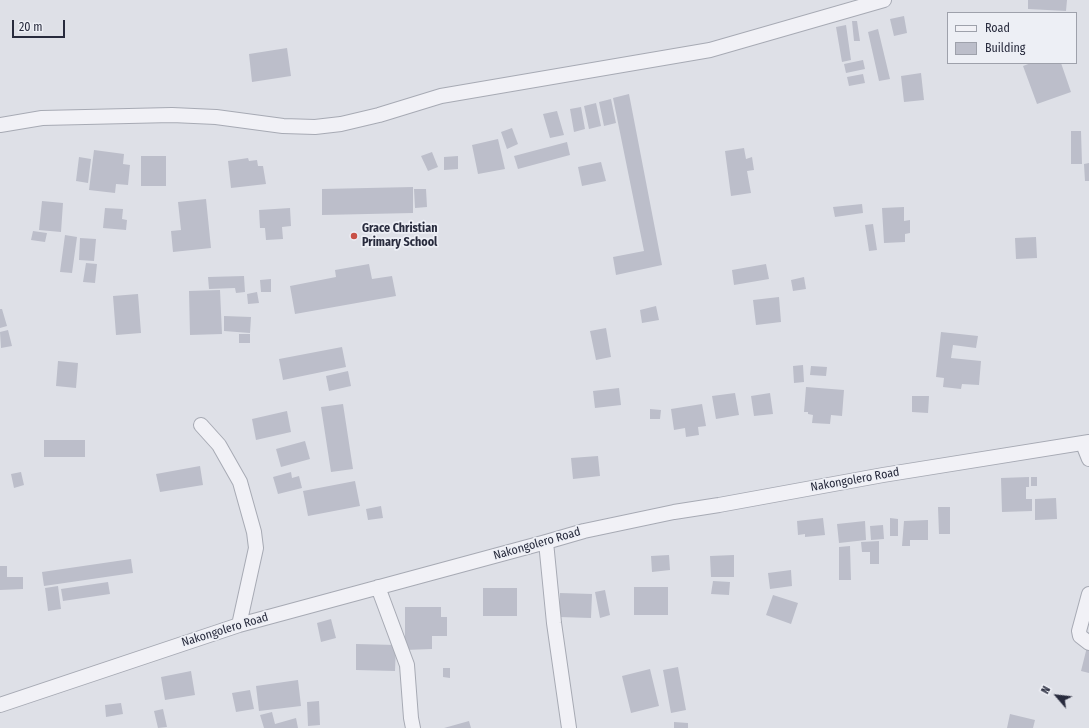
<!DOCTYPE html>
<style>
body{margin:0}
#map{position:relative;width:1089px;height:728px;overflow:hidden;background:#dee0e7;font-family:"Fira Sans Condensed",sans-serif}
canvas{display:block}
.legend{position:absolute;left:947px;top:12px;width:130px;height:52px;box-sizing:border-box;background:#edeff5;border:1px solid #9ea1ab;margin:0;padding:5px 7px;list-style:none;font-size:12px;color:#282b3d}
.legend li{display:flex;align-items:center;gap:8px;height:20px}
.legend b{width:20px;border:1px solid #9ea1ab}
.north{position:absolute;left:1037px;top:676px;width:40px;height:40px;-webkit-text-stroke:3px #edeff5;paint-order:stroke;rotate:298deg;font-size:11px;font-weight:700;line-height:16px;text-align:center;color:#282b3d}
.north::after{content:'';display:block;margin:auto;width:14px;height:18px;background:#282b3d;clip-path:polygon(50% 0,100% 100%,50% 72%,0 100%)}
.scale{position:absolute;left:12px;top:20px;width:53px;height:18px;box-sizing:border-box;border:2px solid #282b3d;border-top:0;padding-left:5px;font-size:12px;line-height:14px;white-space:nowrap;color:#282b3d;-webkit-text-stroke:3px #edeff5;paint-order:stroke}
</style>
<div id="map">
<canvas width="1089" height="728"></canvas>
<ul class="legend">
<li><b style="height:5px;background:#f1f1f6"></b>Road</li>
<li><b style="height:11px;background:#bcbeca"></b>Building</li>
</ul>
<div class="north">N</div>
<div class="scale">20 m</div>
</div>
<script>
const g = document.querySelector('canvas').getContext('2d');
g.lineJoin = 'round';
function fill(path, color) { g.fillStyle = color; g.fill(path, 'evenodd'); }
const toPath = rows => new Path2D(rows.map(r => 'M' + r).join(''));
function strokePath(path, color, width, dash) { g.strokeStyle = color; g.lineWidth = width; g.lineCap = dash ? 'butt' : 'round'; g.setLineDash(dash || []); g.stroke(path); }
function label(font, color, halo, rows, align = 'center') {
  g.font = font + ' "Fira Sans Condensed",sans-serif'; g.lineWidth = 3.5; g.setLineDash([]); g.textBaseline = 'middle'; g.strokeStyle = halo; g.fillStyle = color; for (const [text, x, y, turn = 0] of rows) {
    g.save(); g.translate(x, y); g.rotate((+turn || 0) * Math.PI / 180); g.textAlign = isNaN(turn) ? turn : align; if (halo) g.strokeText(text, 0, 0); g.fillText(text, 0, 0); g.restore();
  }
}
fill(toPath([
 [1028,0,1067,0,1066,11,1028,9],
 [904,16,907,33,894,36,890,19],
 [852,21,857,21,860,41,854,41],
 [846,25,851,60,842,62,836,27],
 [878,29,890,79,879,81,868,32],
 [287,48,291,76,252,82,249,54],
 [863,60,865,69,846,73,844,64],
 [1031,63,1061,63,1071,92,1037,104,1023,66],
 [921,73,924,100,904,102,901,76],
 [863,74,865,83,849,86,847,77],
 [629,94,662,265,616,275,613,257,644,251,613,98],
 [611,99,616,123,604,126,599,102],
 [596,103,601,126,589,129,584,106],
 [581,107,585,129,574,132,570,109],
 [557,111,564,135,550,138,543,114],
 [512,128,518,144,507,149,501,132],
 [1071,131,1081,131,1082,164,1071,164],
 [498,139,505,169,478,174,472,145],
 [567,142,570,155,518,169,514,156],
 [744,148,746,159,752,157,754,170,747,171,751,193,731,196,725,151],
 [94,150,124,154,123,164,130,165,128,185,116,184,115,193,89,190],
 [432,152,438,167,428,171,421,156],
 [141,156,166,156,166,186,141,186],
 [458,156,458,169,444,170,444,157],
 [79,157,91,159,88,183,76,181],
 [248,158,249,161,257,160,258,166,263,166,266,184,231,188,228,161],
 [601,162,606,181,582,186,578,167],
 [1089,163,1089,181,1085,181,1084,164],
 [413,187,413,213,322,215,322,189],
 [414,189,426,189,427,207,415,208],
 [206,199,211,248,173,252,171,231,181,230,178,202],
 [42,201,63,203,61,232,39,230],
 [862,204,863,213,835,217,833,207],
 [904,207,904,221,910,220,910,233,905,234,905,242,884,243,882,208],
 [105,208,123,209,122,219,127,220,126,230,103,228],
 [290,208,291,226,282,227,283,239,266,240,265,228,260,228,259,210],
 [873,224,877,250,869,251,865,225],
 [33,231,47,233,45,242,31,240],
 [65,235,77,237,72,273,60,272],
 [1036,237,1037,258,1016,259,1015,238],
 [80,238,96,239,94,261,79,260],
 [86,263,97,264,95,283,83,282],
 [369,264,372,279,392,276,396,296,295,314,290,286,336,277,335,270],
 [766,264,769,279,734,285,732,270],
 [244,276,245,292,236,293,235,288,209,289,208,277],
 [804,277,806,289,793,291,791,280],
 [271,279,271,292,261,292,260,280],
 [220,290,222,334,190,335,189,291],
 [257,292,259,303,248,304,247,294],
 [138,294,141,333,116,335,113,296],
 [779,297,781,322,756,325,753,300],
 [656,306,659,320,642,323,640,310],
 [0,309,2,309,7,326,0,328],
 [224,316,251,317,250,333,224,331],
 [606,328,611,357,596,360,590,331],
 [8,330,12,346,1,348,0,332],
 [941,332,978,336,976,348,953,345,951,358,981,361,979,385,962,384,961,389,943,387,944,378,936,377],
 [239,334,250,334,250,343,239,343],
 [342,347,346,367,283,380,279,359],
 [58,361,78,363,76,388,56,386],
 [803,365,804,382,794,383,793,366],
 [811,366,827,367,826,376,810,375],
 [348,371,351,386,329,391,326,376],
 [806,387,844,390,842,416,831,415,830,424,812,423,813,415,808,414,808,412,804,412],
 [619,388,621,405,595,408,593,391],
 [735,393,739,415,716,419,712,396],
 [770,393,773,414,754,416,751,396],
 [912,396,929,396,928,413,912,412],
 [343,404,353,469,331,472,321,407],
 [702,404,706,426,698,427,699,435,686,437,685,428,674,430,671,409],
 [650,409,661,410,660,419,650,419],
 [287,411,291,432,256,440,252,419],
 [44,440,85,440,85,457,44,457],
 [305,441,310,459,281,467,276,449],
 [598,456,600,476,573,479,571,458],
 [200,466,203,485,160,492,156,474],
 [21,472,24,485,14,488,11,474],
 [291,472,292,478,299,476,302,488,278,494,273,477],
 [1029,477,1029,487,1026,487,1026,499,1032,499,1032,511,1002,512,1001,478],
 [1031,477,1037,477,1037,486,1031,486],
 [355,481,360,506,308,516,303,491],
 [1056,498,1057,519,1035,520,1035,499],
 [381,506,383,518,368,520,366,509],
 [938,507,950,507,950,534,939,534],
 [823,518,825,535,805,537,805,534,798,535,797,521],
 [890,518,898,519,898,536,890,536],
 [928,520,928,540,910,540,910,546,902,546,904,521],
 [865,521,866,540,839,543,837,524],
 [883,525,884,539,871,540,870,526],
 [879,541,879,564,870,564,870,552,862,552,861,542],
 [850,546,851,580,839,580,839,547],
 [669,555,670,570,652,572,651,556],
 [734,555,734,577,711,577,710,556],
 [131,559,133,573,44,586,42,572],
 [0,566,7,566,7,577,23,577,23,589,0,590],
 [791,570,792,586,770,589,768,573],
 [713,581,730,582,729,595,711,594],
 [108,582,110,594,63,601,61,589],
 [58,586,61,609,48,611,45,588],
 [634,587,668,587,668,615,634,615],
 [483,588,517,588,517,616,483,616],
 [605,590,610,615,600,618,595,592],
 [560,593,592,594,591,618,559,617],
 [773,595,798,603,791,624,766,615],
 [405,607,441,607,441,617,447,617,447,636,432,636,432,649,405,650],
 [331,619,336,638,321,642,317,623],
 [356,644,396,645,395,671,356,670],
 [1087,647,1089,648,1089,673,1081,671],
 [678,667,686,710,671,713,663,670],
 [443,668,450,668,450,678,443,677],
 [650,669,659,706,631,713,622,676],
 [191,671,195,695,165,700,161,677],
 [298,680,301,706,259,711,256,686],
 [250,690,254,709,236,712,232,693],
 [319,701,320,725,308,726,307,702],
 [121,703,123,714,106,717,105,705],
 [163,709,167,727,158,728,154,711],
 [272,712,275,724,296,718,298,728,264,728,260,715],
 [1010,714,1035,720,1033,728,1007,728],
 [469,721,471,728,444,728],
 [674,722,688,723,688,728,674,728]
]), '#bcbeca');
const street = toPath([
 [0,125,42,118,172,115,216,117,283,126,315,127,341,124,379,115,441,96,710,50,884,0],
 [201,425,219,445,240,482,254,532,256,548,239,625],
 [1083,444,1089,459],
 [546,542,554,623,569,728],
 [378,587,407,665,411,718,413,728],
 [1089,594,1079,631,1080,636,1089,643],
 [0,705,239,625,546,542,584,531,674,512,719,505,883,475,1089,442]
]);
strokePath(street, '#a7aab4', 16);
strokePath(street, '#f1f1f6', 14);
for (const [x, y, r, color] of [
 [354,236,4,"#c85147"]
]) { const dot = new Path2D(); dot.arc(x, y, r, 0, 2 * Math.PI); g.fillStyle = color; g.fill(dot); strokePath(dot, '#edeff5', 1.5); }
label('bold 12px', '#282b3d', '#edeff5', [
 ["Grace Christian",362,229],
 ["Primary School",362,243]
], 'left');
label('12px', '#282b3d', '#edeff5', [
 ["Nakongolero Road",855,480,-10],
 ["Nakongolero Road",537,544,-16],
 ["Nakongolero Road",225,630,-17]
]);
</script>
